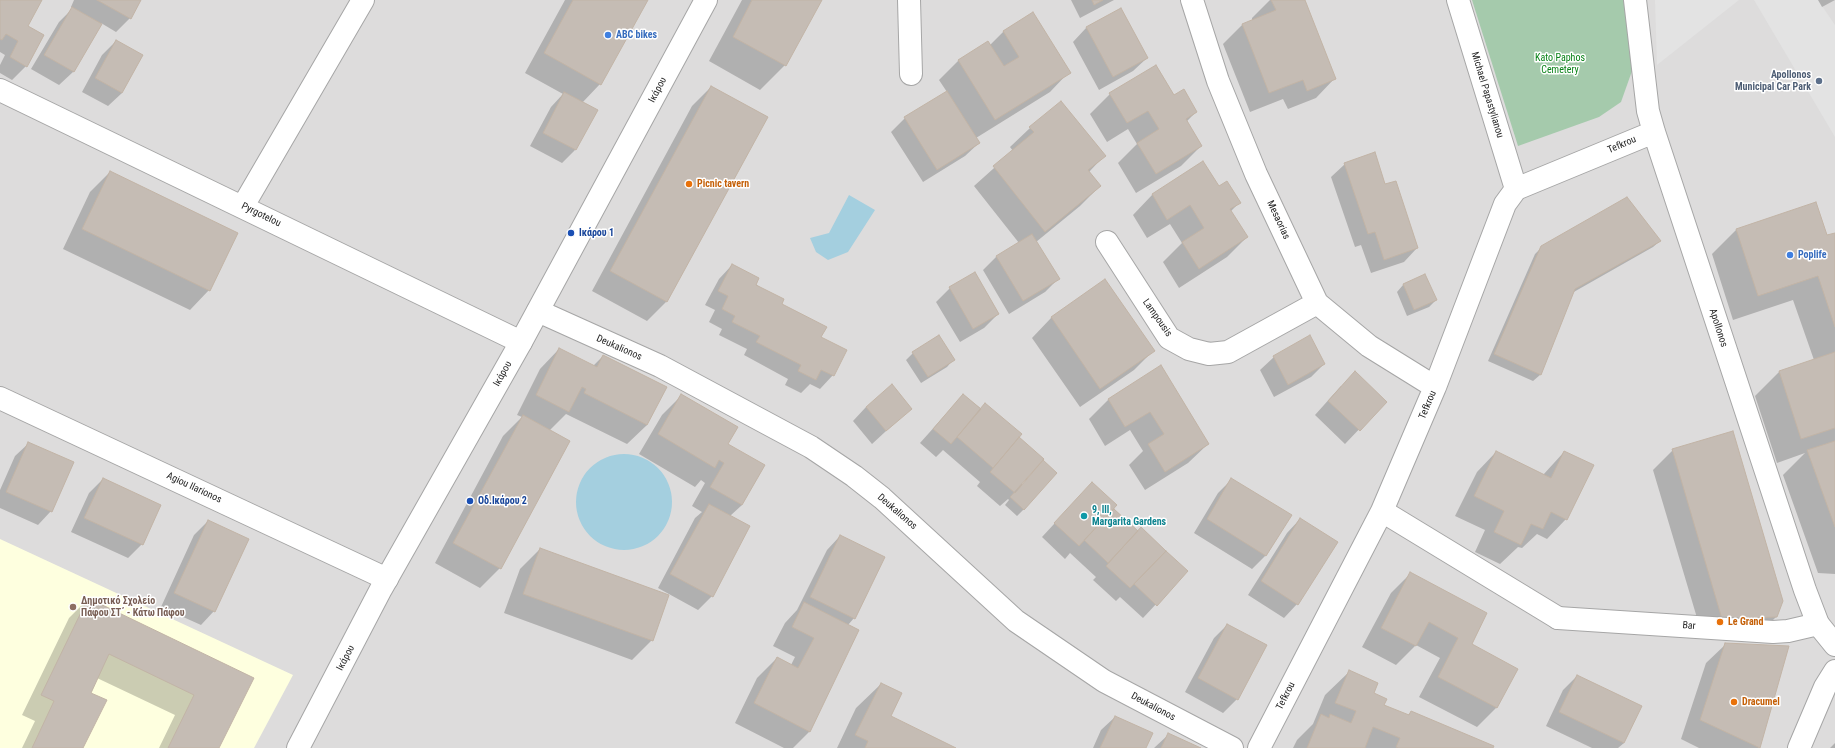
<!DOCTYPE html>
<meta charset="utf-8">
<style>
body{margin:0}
canvas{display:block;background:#f0ede5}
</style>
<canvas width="1835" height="748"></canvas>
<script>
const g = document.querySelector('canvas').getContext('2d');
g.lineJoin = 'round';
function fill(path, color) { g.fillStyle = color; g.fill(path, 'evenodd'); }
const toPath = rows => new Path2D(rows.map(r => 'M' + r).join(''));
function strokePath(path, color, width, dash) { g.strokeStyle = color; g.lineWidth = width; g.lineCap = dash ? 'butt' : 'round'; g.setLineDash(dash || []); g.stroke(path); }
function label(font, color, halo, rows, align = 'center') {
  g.font = font + ' "Roboto Condensed",sans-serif'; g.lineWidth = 3; g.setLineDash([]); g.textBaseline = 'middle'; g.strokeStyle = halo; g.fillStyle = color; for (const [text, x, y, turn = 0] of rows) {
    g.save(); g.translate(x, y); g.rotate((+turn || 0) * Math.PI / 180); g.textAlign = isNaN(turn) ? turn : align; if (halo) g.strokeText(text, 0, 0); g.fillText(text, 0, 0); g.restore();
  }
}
fill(toPath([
 [0,0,1835,0,1835,748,0,748]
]), '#dddcdc');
fill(toPath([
 [0,539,293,675,254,748,0,748]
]), '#feffdf');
fill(toPath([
 [1472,0,1624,0,1632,71,1621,102,1599,117,1518,146]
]), '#a5caac');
fill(toPath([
 [1655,0,1739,0,1657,65],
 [1754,0,1818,0,1835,25,1835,137]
]), '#e3e3e3');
fill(toPath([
 [849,195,875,210,848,252,828,260,816,252,810,238,829,233],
 '576 502a48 48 0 1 1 96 0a48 48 0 1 1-96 0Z'
]), '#a4cfdf');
fill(toPath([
 [0,0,41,0,27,26,26,66,12,80,0,73,0,65,5,55,0,52],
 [74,0,140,0,130,18,116,32,101,23,73,72,59,85,31,69,59,22,73,8,71,7],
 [565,0,647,0,600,84,582,103,596,110,575,150,562,163,530,146,551,107,563,94,525,73],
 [742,0,820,0,785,65,760,90,709,61],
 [1071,0,1114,0,1080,18],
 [1270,0,1304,0,1335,78,1316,98,1288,109,1283,99,1250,112,1223,44,1242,25,1252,21,1252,18],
 [1818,0,1835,0,1822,7],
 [1121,9,1147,58,1133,71,1099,90,1073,42,1086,28],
 [1004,31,1069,72,1050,92,976,138,979,143,965,156,923,182,891,132,905,118,947,92,939,80,959,60,990,45],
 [116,41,122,93,108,106,82,92,102,55],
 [1156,66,1174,96,1196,112,1186,122,1201,146,1181,166,1136,193,1118,163,1137,144,1128,129,1107,142,1090,114,1110,94],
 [711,87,767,117,666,302,647,321,592,291,692,106],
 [1061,102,1104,156,1089,172,1100,186,1080,206,1036,242,1058,279,1045,292,1009,314,983,270,996,257,1019,243,974,186,1013,151,1010,147,1030,128],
 [1202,162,1218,188,1240,202,1230,212,1247,237,1227,257,1179,288,1163,262,1182,243,1170,224,1147,238,1133,215,1152,195],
 [1345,164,1417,248,1404,262,1371,273,1361,245,1355,247,1331,177],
 [110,172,209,290,190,310,63,249,90,192],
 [1815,203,1826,237,1835,234,1835,574,1818,573,1783,475,1805,453,1777,463,1755,396,1779,372,1814,360,1793,300,1733,320,1712,254,1736,230],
 [1660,241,1653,247,1572,293,1540,375,1533,381,1488,361,1535,254,1542,247],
 [732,265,781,304,833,375,820,389,810,384,801,393,785,385,788,379,744,355,747,349,719,335,722,329,709,322,715,310,705,305,719,279],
 [1425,276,1436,300,1429,307,1407,316,1397,292,1403,285],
 [1105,281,1153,351,1134,370,1080,407,1032,338,1051,318],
 [950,288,998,314,984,328,960,342,936,302],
 [938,336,953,360,947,367,921,383,906,360,913,353],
 [559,349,593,366,603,356,647,425,627,444,566,414,549,431,500,568,480,588,435,563,503,436,522,417,517,415,540,369],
 [1274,357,1324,364,1311,377,1274,397,1260,370],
 [1161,367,1208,444,1188,463,1145,490,1129,465,1143,451,1130,430,1105,446,1089,419,1108,400],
 [1341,386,1385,402,1345,444,1315,415],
 [963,395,1018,437,1024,509,1017,516,1005,505,1009,500,1008,499,1000,506,977,486,980,482,943,450,936,457,920,443],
 [681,396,727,444,742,505,730,516,712,596,698,610,658,588,695,518,702,512,692,506,705,483,701,480,695,487,639,454,662,415],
 [866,407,911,408,872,444,853,421],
 [29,443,51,511,38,525,0,508,0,490,15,456],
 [1673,450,1776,617,1756,637,1703,638,1653,470],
 [1496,452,1543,475,1564,452,1566,519,1547,539,1537,534,1522,548,1518,547,1500,564,1475,552,1485,530,1455,516,1477,472],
 [103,479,142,544,128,558,71,532,89,493],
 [1231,480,1266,555,1252,569,1194,533,1218,493],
 [1079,497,1112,509,1137,532,1141,529,1187,571,1143,618,1120,597,1116,601,1093,580,1096,577,1070,553,1065,559,1042,537],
 [1300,519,1297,604,1284,618,1248,595,1287,533],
 [208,521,214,611,201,625,161,607,194,535],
 [840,536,854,618,848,625,810,731,793,748,784,748,735,723,757,678,777,658,791,665,795,657,773,646,785,623,797,610,827,550],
 [540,549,652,640,632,660,504,613,520,569],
 [1410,574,1470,645,1497,707,1477,727,1419,697,1440,658,1416,645,1396,665,1362,647,1391,593],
 [88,599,253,679,218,748,159,748,175,715,97,678,90,693,82,748,22,748,35,721,22,715,69,618],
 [1227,625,1237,699,1223,713,1185,692,1214,638],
 [1726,644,1759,747,1758,748,1699,748,1681,739,1706,663],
 [1350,671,1383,705,1407,716,1411,712,1492,748,1293,748,1297,740,1313,724,1325,695],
 [1577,676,1624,743,1618,748,1592,748,1546,726,1563,690],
 [881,684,890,717,952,748,837,748,856,708],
 [1115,717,1145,748,1093,748,1101,730],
 [1168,735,1199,748,1154,748],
 [1835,743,1835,748,1830,748]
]), '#0003');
const building = toPath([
 [0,0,42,0,28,26,44,35,27,67,10,57,18,41,6,34,2,40,0,39,0,0],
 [97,0,141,0,131,19,97,0],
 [573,0,648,0,601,85,544,53,573,0],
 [752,0,822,0,786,66,733,37,752,0],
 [1092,0,1103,0,1094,5,1092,0],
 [1271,0,1305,0,1336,79,1307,91,1303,80,1269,93,1242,24,1276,10,1271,0],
 [72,7,102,24,74,72,44,55,72,7],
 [1121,8,1148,58,1113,77,1086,27,1121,8],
 [1033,12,1071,73,995,120,958,60,988,41,1004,66,1019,57,1003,31,1033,12],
 [116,40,143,55,122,93,95,78,116,40],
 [1156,65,1174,95,1184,89,1197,112,1186,119,1202,146,1156,174,1137,143,1159,129,1148,111,1127,123,1109,93,1156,65],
 [711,86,768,117,667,302,610,271,711,86],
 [947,91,980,143,937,170,904,117,947,91],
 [564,92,598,110,576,150,543,133,564,92],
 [1061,101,1106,156,1088,170,1101,186,1045,232,993,166,1034,132,1029,127,1061,101],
 [1375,152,1385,184,1396,181,1418,248,1384,260,1375,232,1368,234,1344,163,1375,152],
 [1203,161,1219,186,1227,181,1241,203,1230,209,1248,237,1199,269,1182,242,1204,228,1190,205,1167,220,1152,194,1203,161],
 [110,171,238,233,210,291,82,229,110,171],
 [1627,197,1661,241,1575,289,1541,375,1494,354,1541,246,1627,197],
 [1816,202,1827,235,1835,233,1835,327,1818,276,1758,296,1736,229,1816,202],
 [1032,234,1060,279,1023,301,996,256,1032,234],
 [732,264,759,278,756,285,784,299,782,304,827,327,821,337,847,350,834,376,821,370,816,380,798,371,801,365,756,342,760,336,732,322,735,316,722,309,728,296,718,291,732,264],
 [975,272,999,314,973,329,949,287,975,272],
 [1425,274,1437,300,1414,310,1403,284,1425,274],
 [1105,279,1155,351,1100,389,1051,317,1105,279],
 [939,335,955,360,928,377,912,352,939,335],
 [1310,335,1325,364,1288,385,1273,356,1310,335],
 [559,348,597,367,603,355,667,387,647,425,584,393,586,389,582,387,569,412,536,395,559,348],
 [1835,352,1835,428,1801,439,1779,371,1835,352],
 [1161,365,1209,444,1165,472,1148,444,1164,434,1150,412,1125,427,1108,399,1161,365],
 [1355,371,1387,402,1360,431,1328,401,1355,371],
 [892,384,912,409,886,431,866,407,892,384],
 [681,394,738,427,728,444,765,465,742,505,710,487,724,463,719,460,715,468,658,434,681,394],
 [963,394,981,409,951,444,933,429,963,394],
 [985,403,1022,434,993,468,957,437,985,403],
 [523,415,570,441,501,569,453,543,523,415],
 [1733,431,1783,601,1777,617,1722,619,1672,449,1733,431],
 [1019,437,1044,459,1015,493,990,472,1019,437],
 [1835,441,1835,527,1807,450,1835,441],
 [28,442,74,462,52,512,6,492,28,442],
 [1496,451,1551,478,1564,451,1594,465,1567,520,1551,512,1543,529,1531,524,1521,545,1494,532,1504,511,1474,496,1496,451],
 [1043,460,1057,473,1024,510,1010,497,1043,460],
 [103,478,161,505,143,545,84,518,103,478],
 [1231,478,1292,515,1266,556,1207,519,1231,478],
 [1092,482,1117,505,1079,546,1054,523,1092,482],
 [709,504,750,526,713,597,670,574,709,504],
 [1114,509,1138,531,1108,563,1084,540,1114,509],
 [1300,518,1338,542,1298,605,1261,581,1300,518],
 [208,520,249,539,215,612,174,593,208,520],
 [1141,527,1166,551,1130,588,1106,566,1141,527],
 [840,535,885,557,855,619,810,597,840,535],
 [540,548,669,595,653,641,523,594,540,548],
 [1166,551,1188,571,1157,606,1134,584,1166,551],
 [1410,572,1487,613,1472,644,1518,669,1497,708,1438,677,1458,638,1429,622,1416,646,1381,628,1410,572],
 [88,598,254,678,219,748,168,748,194,695,109,654,91,693,107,700,83,748,32,748,54,701,41,695,88,598],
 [804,602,859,630,810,732,754,703,777,657,798,668,814,638,792,627,804,602],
 [1227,624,1267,645,1238,700,1198,678,1227,624],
 [1725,643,1789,646,1760,748,1700,720,1725,643],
 [1349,670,1378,683,1374,693,1387,699,1384,705,1409,715,1411,711,1494,746,1493,748,1398,748,1396,747,1400,738,1373,727,1365,748,1307,748,1321,714,1329,718,1330,714,1351,723,1356,711,1335,703,1349,670],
 [1577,675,1642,706,1624,743,1559,712,1577,675],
 [881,683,902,693,891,716,956,748,865,748,868,741,855,735,881,683],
 [1115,716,1153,733,1146,748,1100,748,1115,716],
 [1168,733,1201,748,1161,748,1168,733]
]);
fill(building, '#c5bcb4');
strokePath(building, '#c2b4a6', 1);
const pedestrian = toPath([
 [1558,618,1773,632,1788,631,1818,624]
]);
const minor = toPath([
 [909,0,911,74],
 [1192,0,1218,81,1256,174,1317,303,1369,346,1435,387],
 [1458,0,1516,189],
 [1635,0,1648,111,1654,132,1805,590,1818,624,1835,645],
 [0,90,521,342],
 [243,206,363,0],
 [1107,242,1169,338,1189,349,1209,354,1228,352,1317,303],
 [538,311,660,366,811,447,854,476,882,498,1016,621,1104,681,1232,748],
 [0,398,387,579],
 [1382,511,1558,618],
 [1259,748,1382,511,1435,387,1505,204,1516,189,1654,132],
 [1799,748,1825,687,1835,671]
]);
const tertiary = toPath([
 [298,748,381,589,521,342,706,0]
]);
strokePath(pedestrian, '#a6a6a6', 24);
strokePath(minor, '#a6a6a6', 24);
strokePath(tertiary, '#a6a6a6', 24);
strokePath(pedestrian, '#fff', 22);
strokePath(minor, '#fff', 22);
strokePath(tertiary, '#fff', 22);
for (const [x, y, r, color] of [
 [608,35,4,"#3f7fe0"],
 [1819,81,4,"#5c6f8a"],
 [689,184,4,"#e8710a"],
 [571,233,4,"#1a4fb4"],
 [1790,255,4,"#3f7fe0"],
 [470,501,4,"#1a4fb4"],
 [1084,516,4,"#0f9aa8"],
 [73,607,4,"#8d6e63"],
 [1720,622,4,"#e8710a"],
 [1734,702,4,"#e8710a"]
]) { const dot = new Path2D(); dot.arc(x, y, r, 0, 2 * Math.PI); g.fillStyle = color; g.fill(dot); strokePath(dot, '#fff', 1.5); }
label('bold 10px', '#366cbe', '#fff', [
 ["ABC bikes",616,35],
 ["Poplife",1798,255]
], 'left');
label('10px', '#088217', '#fff', [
 ["Kato Paphos",1560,58],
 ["Cemetery",1560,70]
]);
label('bold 10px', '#4e5e75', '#fff', [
 ["Apollonos",1811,75],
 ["Municipal Car Park",1811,87]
], 'right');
label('10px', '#1f1f1f', '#fff', [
 ["Ικάρου",658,90,-62],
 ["Michael Papastylianou",1487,95,73],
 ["Tefkrou",1622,145,-23],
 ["Pyrgotelou",261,215,26],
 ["Mesaorias",1278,220,65],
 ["Lampousis",1157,318,55],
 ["Apollonos",1718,328,72],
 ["Deukalionos",619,348,24],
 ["Ικάρου",503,374,-61],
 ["Tefkrou",1428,405,-67],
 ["Agiou Ilarionos",194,488,25],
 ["Deukalionos",897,512,41],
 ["Bar",1689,626,5],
 ["Ικάρου",346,658,-62],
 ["Tefkrou",1286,696,-63],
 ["Deukalionos",1153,707,28]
]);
label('bold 10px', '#c56008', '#fff', [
 ["Picnic tavern",697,184],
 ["Le Grand",1728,622],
 ["Dracumel",1742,702]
], 'left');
label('bold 10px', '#164399', '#fff', [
 ["Ικάρου 1",579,233],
 ["Οδ.Ικάρου 2",478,501]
], 'left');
label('bold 10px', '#0d838f', '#fff', [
 ["9, lll,",1092,510],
 ["Margarita Gardens",1092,522]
], 'left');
label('bold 10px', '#785e54', '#fff', [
 ["Δημοτικό Σχολείο",81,601],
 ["Πάφου ΣΤ΄ - Κάτω Πάφου",81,613]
], 'left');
</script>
